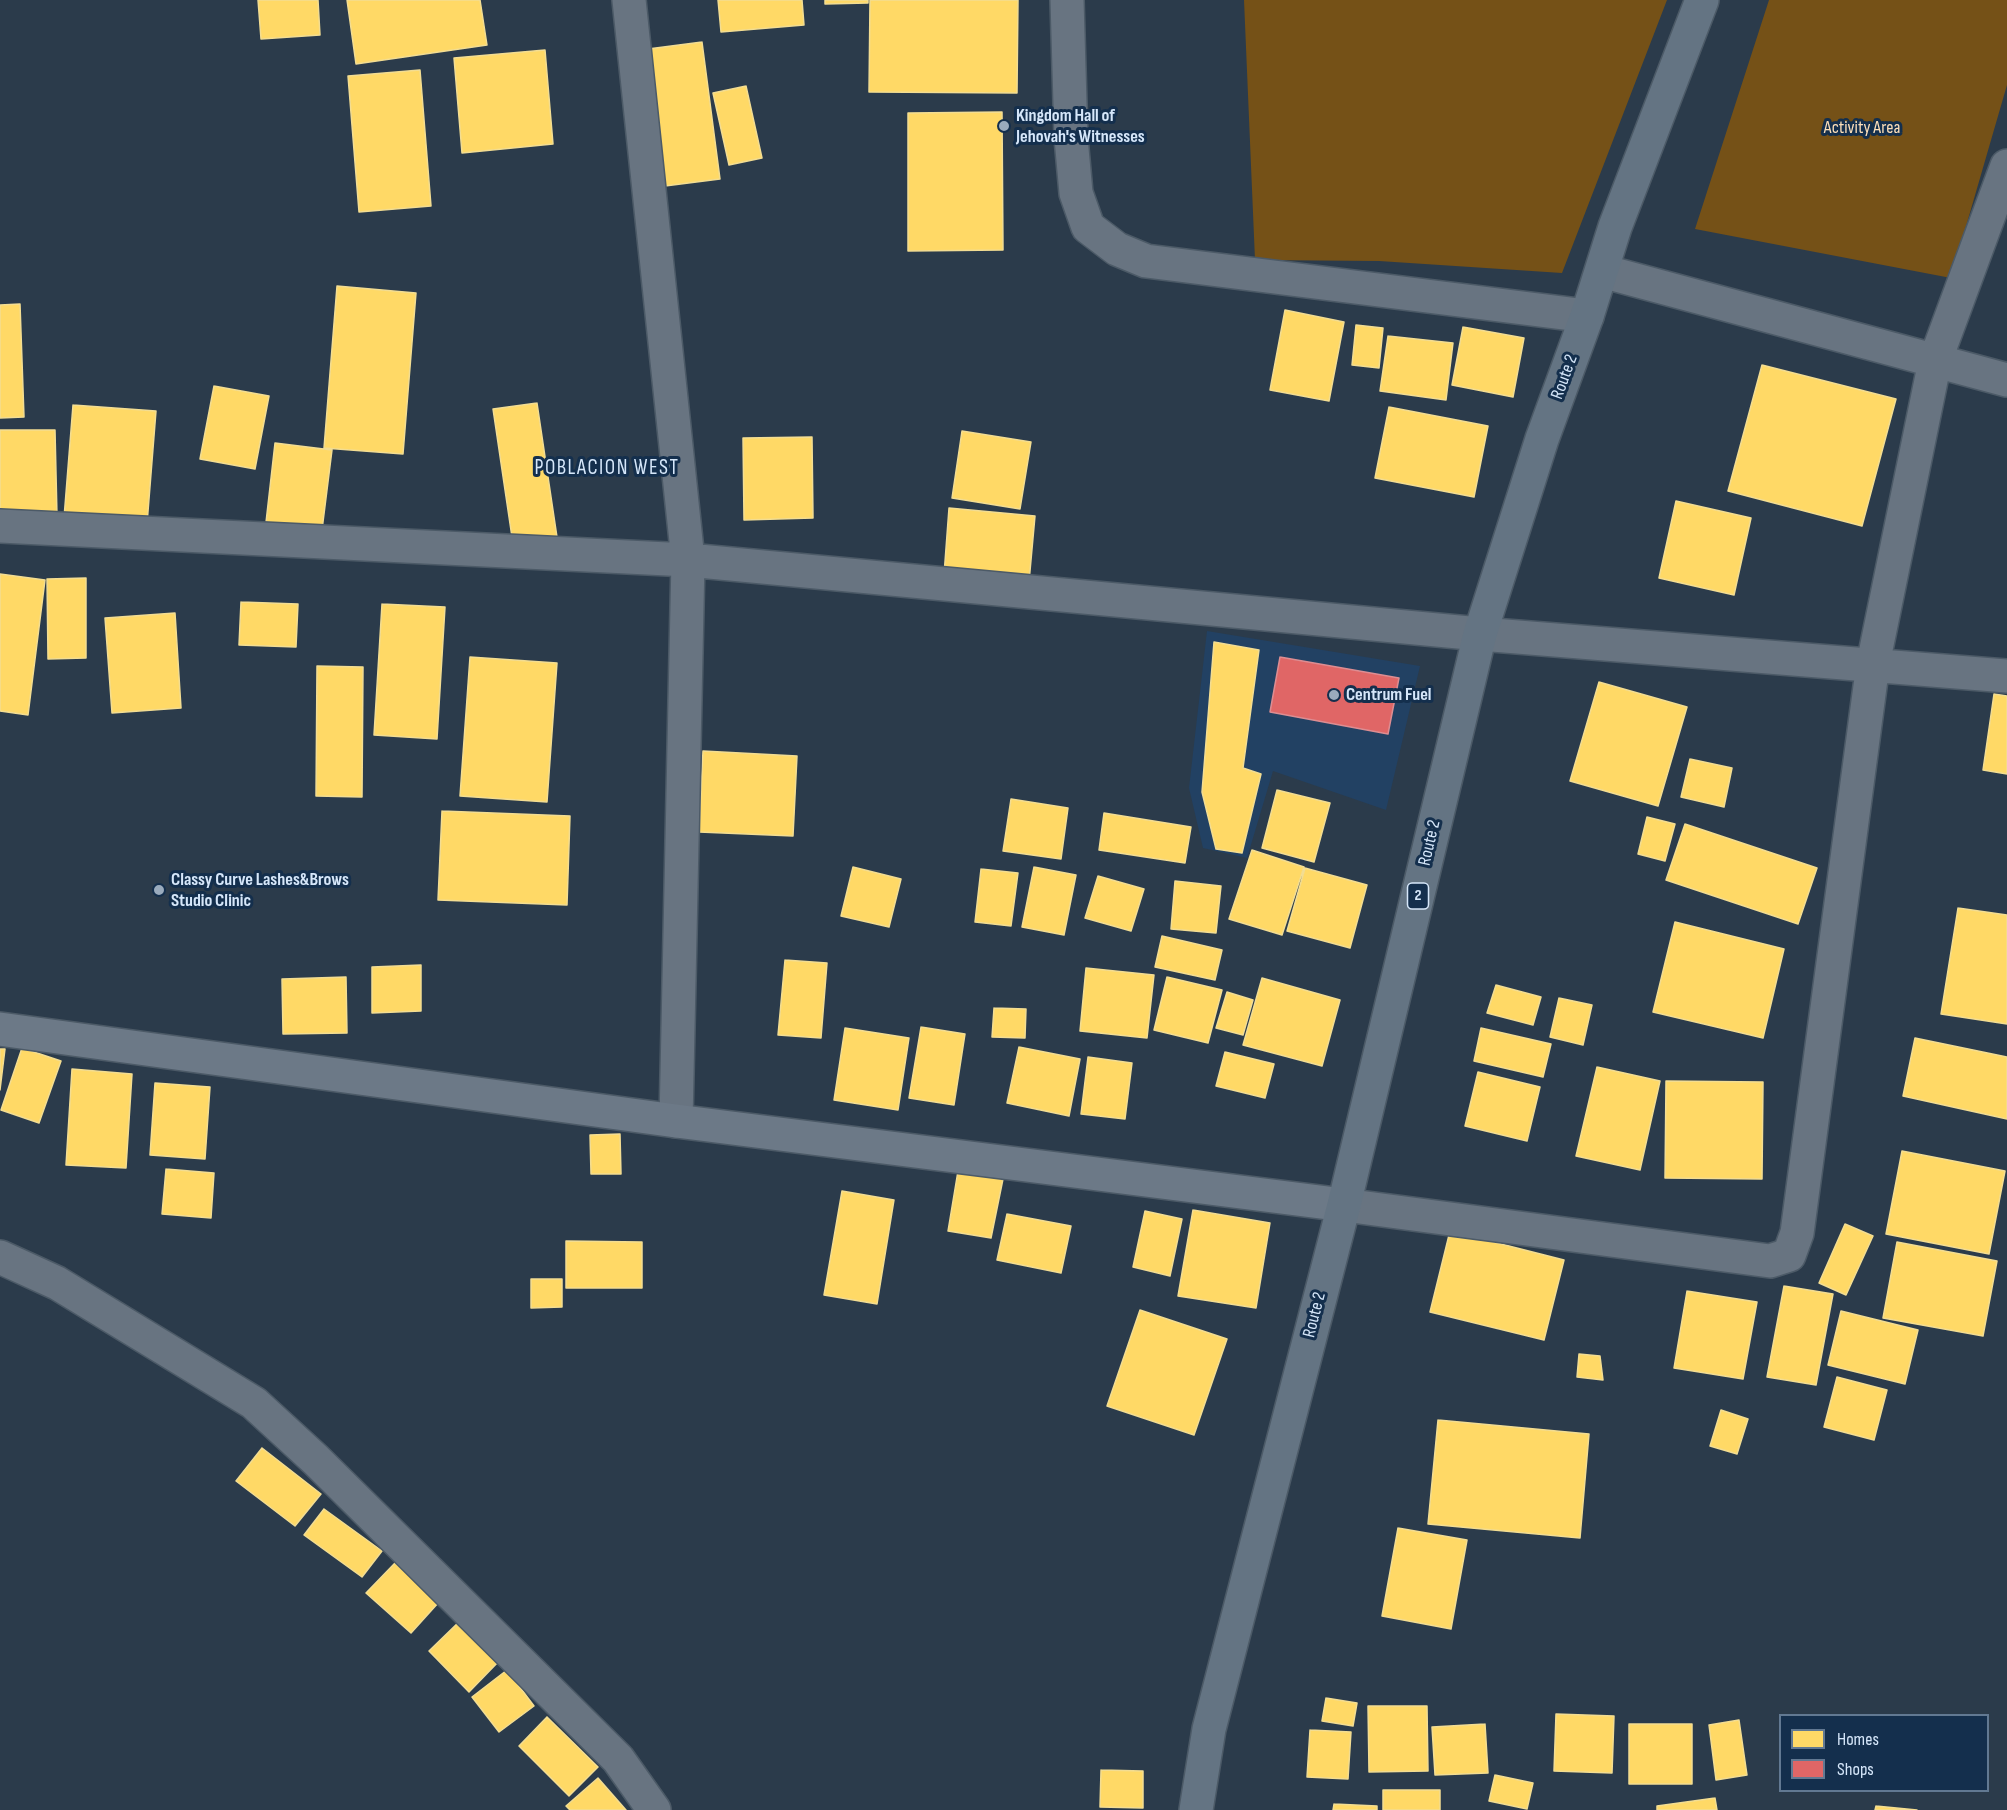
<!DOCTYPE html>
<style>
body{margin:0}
#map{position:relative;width:2007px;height:1810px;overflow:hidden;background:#2b3b4b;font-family:"Sofia Sans Condensed",sans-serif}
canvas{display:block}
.legend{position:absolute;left:1779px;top:1714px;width:210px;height:78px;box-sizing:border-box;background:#142f4d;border:2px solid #627992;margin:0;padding:8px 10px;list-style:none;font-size:18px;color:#d6e7fa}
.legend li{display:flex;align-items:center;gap:12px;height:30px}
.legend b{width:30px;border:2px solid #627992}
</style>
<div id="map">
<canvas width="2007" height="1810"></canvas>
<ul class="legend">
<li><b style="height:16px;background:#ffd966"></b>Homes</li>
<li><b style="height:16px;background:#e06666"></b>Shops</li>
</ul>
</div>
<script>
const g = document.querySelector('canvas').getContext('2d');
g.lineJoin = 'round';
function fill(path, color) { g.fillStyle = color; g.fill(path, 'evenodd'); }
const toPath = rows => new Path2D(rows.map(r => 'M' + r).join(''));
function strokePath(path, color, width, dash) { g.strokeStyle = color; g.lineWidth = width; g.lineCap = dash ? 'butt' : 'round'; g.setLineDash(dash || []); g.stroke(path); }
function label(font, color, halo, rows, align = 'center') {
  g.font = font + ' "Sofia Sans Condensed",sans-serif'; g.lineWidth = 6; g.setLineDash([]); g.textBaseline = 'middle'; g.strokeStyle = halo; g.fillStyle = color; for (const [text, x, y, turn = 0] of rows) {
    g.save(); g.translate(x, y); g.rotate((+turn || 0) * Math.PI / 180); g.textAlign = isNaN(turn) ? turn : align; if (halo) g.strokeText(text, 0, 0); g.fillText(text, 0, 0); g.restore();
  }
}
fill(toPath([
 [1207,631,1420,666,1386,810,1273,771,1247,858,1203,848,1189,788]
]), '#224163');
fill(toPath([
 [1244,0,1667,0,1562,273,1379,261,1255,260],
 [1769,0,2007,0,2007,85,1951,278,1695,229]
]), '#755117');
const homes = toPath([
 [258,0,318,0,320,35,261,39,258,0],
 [347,0,480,0,487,45,356,64,347,0],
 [718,0,802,0,804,25,721,32,718,0],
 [825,0,868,0,868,3,825,4,825,0],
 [870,0,1018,0,1017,93,869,92,870,0],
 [702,42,720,179,665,186,648,49,702,42],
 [545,50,553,144,462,153,454,58,545,50],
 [420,70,431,206,359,212,348,76,420,70],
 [746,86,762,158,729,165,713,93,746,86],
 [1002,112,1003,250,908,251,908,113,1002,112],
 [337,286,416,293,403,454,324,448,337,286],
 [20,304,24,417,0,418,0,305,20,304],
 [1285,310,1344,322,1329,401,1270,390,1285,310],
 [1356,325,1383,328,1379,368,1352,365,1356,325],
 [1463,327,1524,338,1513,397,1452,385,1463,327],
 [1388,336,1453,343,1446,400,1380,391,1388,336],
 [1762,365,1896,399,1862,526,1728,491,1762,365],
 [214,386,269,396,255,469,200,459,214,386],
 [537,403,557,537,513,544,493,409,537,403],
 [73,405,156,411,147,524,64,518,73,405],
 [1389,407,1488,426,1474,497,1375,478,1389,407],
 [0,430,55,430,57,516,0,517,0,430],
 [962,431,1031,442,1020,509,952,498,962,431],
 [812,437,813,518,744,520,743,438,812,437],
 [275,443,332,450,321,538,265,531,275,443],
 [1676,501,1751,518,1734,595,1659,578,1676,501],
 [949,508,1035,516,1029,582,944,575,949,508],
 [0,574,45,580,28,715,0,711,0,574],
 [86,578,86,658,48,659,47,579,86,578],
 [241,602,298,604,296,647,239,645,241,602],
 [382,604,445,607,437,739,374,735,382,604],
 [175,613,181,708,112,713,105,618,175,613],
 [1214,642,1259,650,1243,768,1261,774,1242,853,1216,849,1202,792,1214,642],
 [470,657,557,663,547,802,460,796,470,657],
 [317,666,363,667,362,797,316,796,317,666],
 [1599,682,1687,707,1658,806,1570,781,1599,682],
 [1994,694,2007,696,2007,774,1983,770,1994,694],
 [703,751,797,756,793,836,699,832,703,751],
 [1690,759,1732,768,1724,807,1681,797,1690,759],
 [1277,790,1330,803,1314,862,1262,848,1277,790],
 [1011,799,1068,808,1061,859,1003,851,1011,799],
 [442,811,570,816,567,905,438,900,442,811],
 [1104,813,1191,827,1185,863,1099,850,1104,813],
 [1647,817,1675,824,1665,861,1638,854,1647,817],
 [1685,824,1817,868,1798,924,1666,880,1685,824],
 [1252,850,1304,867,1282,935,1229,919,1252,850],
 [853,867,901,879,889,927,841,916,853,867],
 [1034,867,1076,875,1064,935,1022,927,1034,867],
 [1305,868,1367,885,1350,948,1287,931,1305,868],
 [981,869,1018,873,1011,926,975,922,981,869],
 [1098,876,1144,889,1131,931,1085,918,1098,876],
 [1175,881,1221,886,1216,933,1171,929,1175,881],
 [1958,908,2007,915,2007,1024,1941,1014,1958,908],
 [1675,922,1784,949,1763,1038,1653,1012,1675,922],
 [1162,936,1222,950,1215,980,1155,967,1162,936],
 [785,960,827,963,821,1038,778,1035,785,960],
 [421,965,421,1011,372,1013,372,967,421,965],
 [1086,968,1154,975,1147,1038,1080,1031,1086,968],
 [346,977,347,1033,283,1034,282,979,346,977],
 [1167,977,1222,990,1208,1043,1154,1030,1167,977],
 [1262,978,1340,1000,1322,1066,1243,1045,1262,978],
 [1496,985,1541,997,1533,1025,1487,1013,1496,985],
 [1227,992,1253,1000,1243,1035,1216,1028,1227,992],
 [1559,998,1592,1005,1583,1045,1550,1037,1559,998],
 [994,1008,1026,1009,1025,1038,992,1037,994,1008],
 [921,1027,965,1034,954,1105,909,1098,921,1027],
 [845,1028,909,1038,898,1110,834,1100,845,1028],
 [1481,1028,1551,1044,1543,1077,1474,1061,1481,1028],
 [1915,1038,2007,1057,2007,1119,1903,1096,1915,1038],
 [1019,1047,1080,1059,1069,1116,1007,1103,1019,1047],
 [22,1048,61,1061,39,1123,1,1110,22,1048],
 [0,1049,5,1049,0,1090,0,1049],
 [1225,1052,1274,1064,1265,1098,1216,1086,1225,1052],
 [1088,1057,1132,1063,1125,1119,1081,1114,1088,1057],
 [1597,1067,1660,1081,1640,1170,1576,1156,1597,1067],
 [72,1069,132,1074,126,1168,66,1165,72,1069],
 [1478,1072,1540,1087,1527,1141,1465,1126,1478,1072],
 [1666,1081,1763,1082,1762,1179,1665,1178,1666,1081],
 [155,1083,210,1087,205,1159,150,1155,155,1083],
 [620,1134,621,1174,591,1174,590,1135,620,1134],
 [1902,1151,2005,1171,1989,1254,1886,1234,1902,1151],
 [166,1169,214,1173,211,1218,162,1214,166,1169],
 [958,1171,1003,1179,991,1238,948,1231,958,1171],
 [842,1191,894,1200,877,1304,824,1295,842,1191],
 [1193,1210,1270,1223,1256,1308,1178,1296,1193,1210],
 [1145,1211,1182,1219,1170,1276,1133,1267,1145,1211],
 [1007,1214,1071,1226,1061,1273,997,1260,1007,1214],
 [1845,1224,1873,1236,1846,1295,1819,1283,1845,1224],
 [1450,1231,1564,1260,1544,1340,1430,1312,1450,1231],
 [566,1241,642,1242,642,1288,566,1288,566,1241],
 [1897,1242,1997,1261,1983,1336,1883,1318,1897,1242],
 [531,1279,562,1279,562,1307,531,1308,531,1279],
 [1784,1286,1833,1294,1816,1385,1767,1377,1784,1286],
 [1687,1291,1757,1302,1743,1379,1674,1368,1687,1291],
 [1140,1310,1227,1339,1194,1435,1107,1406,1140,1310],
 [1841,1311,1918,1330,1905,1384,1828,1365,1841,1311],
 [1579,1354,1600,1356,1603,1380,1577,1377,1579,1354],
 [1837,1377,1887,1390,1874,1440,1824,1427,1837,1377],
 [1721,1410,1748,1419,1737,1454,1710,1446,1721,1410],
 [1438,1420,1589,1434,1580,1538,1428,1524,1438,1420],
 [262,1448,321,1494,295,1526,236,1481,262,1448],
 [324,1509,382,1551,362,1577,304,1535,324,1509],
 [1398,1528,1467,1540,1451,1629,1382,1616,1398,1528],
 [395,1563,439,1602,411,1633,366,1593,395,1563],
 [462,1619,501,1659,469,1692,429,1651,462,1619],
 [507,1670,534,1706,499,1732,472,1697,507,1670],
 [1326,1698,1357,1703,1353,1726,1322,1721,1326,1698],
 [1368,1706,1427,1706,1428,1771,1369,1772,1368,1706],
 [1556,1714,1614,1716,1612,1773,1554,1771,1556,1714],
 [547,1717,598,1767,569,1796,519,1746,547,1717],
 [1739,1720,1747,1775,1716,1780,1709,1725,1739,1720],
 [1485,1724,1488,1773,1435,1775,1432,1727,1485,1724],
 [1629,1724,1692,1724,1692,1784,1629,1784,1629,1724],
 [1310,1730,1351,1732,1348,1779,1307,1777,1310,1730],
 [1101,1770,1143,1771,1143,1808,1100,1807,1101,1770],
 [1495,1775,1533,1783,1527,1809,1489,1801,1495,1775],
 [598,1778,626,1810,570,1810,566,1806,598,1778],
 [1383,1790,1440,1790,1440,1810,1383,1810,1383,1790],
 [1715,1798,1717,1810,1657,1810,1657,1806,1715,1798],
 [1334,1804,1377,1806,1377,1810,1333,1810,1334,1804],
 [1876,1806,1917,1810,1875,1810,1876,1806]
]);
fill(homes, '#ffd966');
strokePath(homes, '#f3dd92', 1.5);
const shops = toPath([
 [1280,657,1399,678,1388,734,1270,712,1280,657]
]);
fill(shops, '#e06666');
strokePath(shops, '#dd8d92', 1.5);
const minor = toPath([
 [629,0,688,560,676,1121],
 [1067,0,1071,138,1076,193,1088,227,1117,249,1146,261,1587,316],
 [1602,271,2007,380],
 [0,526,688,560,1480,634,2007,676],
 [1344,1205,1770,1261,1789,1255,1797,1233,1873,664,1935,361,2007,166],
 [0,1257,57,1283,254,1403,316,1460,618,1759,654,1810]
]);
const secondary = toPath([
 [0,1029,676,1121,1344,1205]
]);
const trunk = toPath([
 [1196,1810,1209,1729,1344,1205,1480,634,1542,439,1587,316,1615,227,1702,0]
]);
strokePath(minor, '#4c5a67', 36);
strokePath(secondary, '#4c5a67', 36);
strokePath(trunk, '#4c5a67', 36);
strokePath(minor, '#687481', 33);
strokePath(secondary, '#6c7987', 33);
strokePath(trunk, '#647483', 33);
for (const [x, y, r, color] of [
 [1004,126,6,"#9aabbd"],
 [1334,695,6,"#9aabbd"],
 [159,890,6,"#9aabbd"]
]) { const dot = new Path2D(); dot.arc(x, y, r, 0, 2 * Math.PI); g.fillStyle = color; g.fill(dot); strokePath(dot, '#142f4d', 2); }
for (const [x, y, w] of [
 [1418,896,21]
]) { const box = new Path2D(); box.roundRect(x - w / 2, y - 13, w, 26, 4.5); g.fillStyle = '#142f4d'; g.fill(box); strokePath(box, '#d6e7fa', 1.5); }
label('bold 16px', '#d6e7fa', null, [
 ["2",1418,896]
]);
label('bold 18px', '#d6e7fa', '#142f4d', [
 ["Kingdom Hall of",1016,116],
 ["Jehovah's Witnesses",1016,137],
 ["Centrum Fuel",1346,695],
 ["Classy Curve Lashes&Brows",171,880],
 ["Studio Clinic",171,901]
], 'left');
label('18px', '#fddfb9', '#142f4d', [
 ["Activity Area",1862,128]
]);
label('18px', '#d6e7fa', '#142f4d', [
 ["Route 2",1565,377,-70],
 ["Route 2",1430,843,-77],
 ["Route 2",1315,1315,-76]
]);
g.letterSpacing = '1.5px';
label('21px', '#d6e7fa', '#142f4d', [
 ["POBLACION WEST",607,469]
]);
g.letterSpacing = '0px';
</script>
